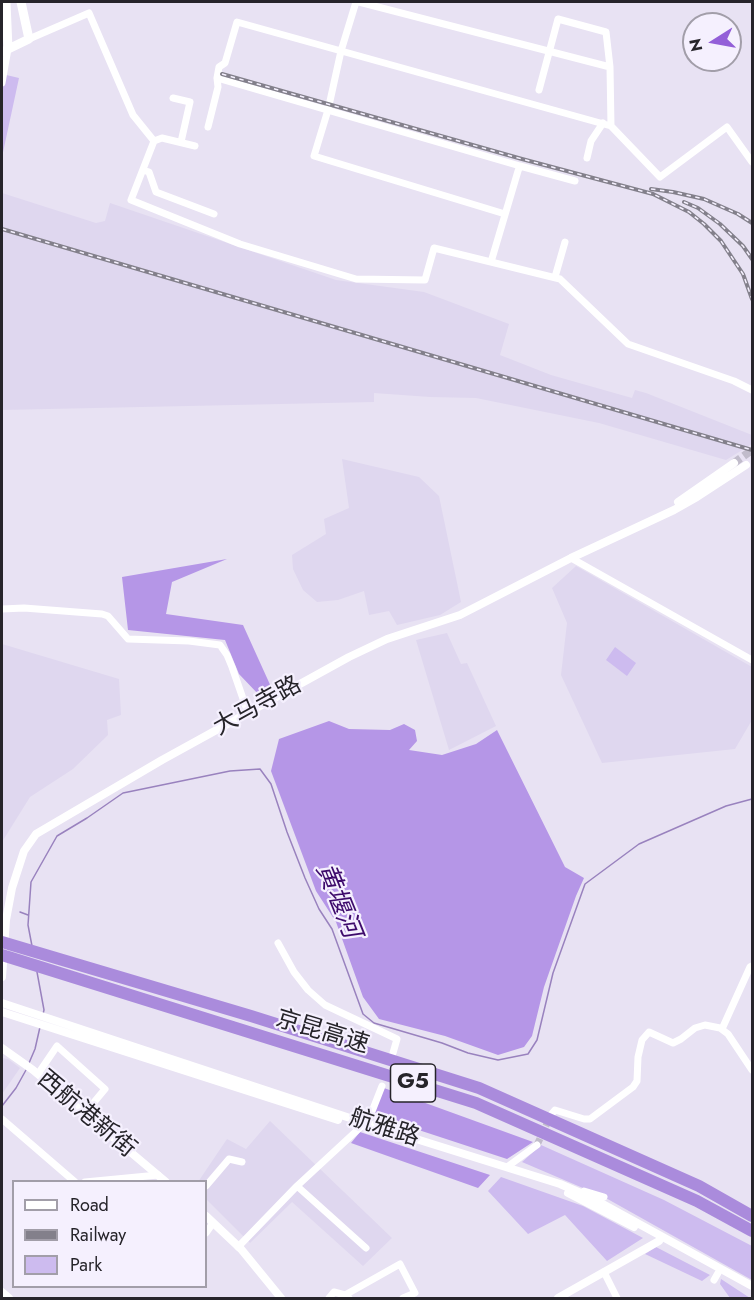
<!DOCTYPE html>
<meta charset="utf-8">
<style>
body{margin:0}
#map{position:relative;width:754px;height:1300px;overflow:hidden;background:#e8e2f3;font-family:Jost,sans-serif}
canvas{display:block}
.frame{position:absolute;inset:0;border:3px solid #26242a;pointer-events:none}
.legend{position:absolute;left:12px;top:1180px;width:195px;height:108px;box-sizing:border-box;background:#f5f0fe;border:2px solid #a29ea9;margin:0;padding:8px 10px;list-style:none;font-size:18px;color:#26242a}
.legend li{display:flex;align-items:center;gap:12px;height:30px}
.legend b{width:30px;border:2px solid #a29ea9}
.north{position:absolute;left:682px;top:12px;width:60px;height:60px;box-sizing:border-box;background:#f5f0fe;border:2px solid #a29ea9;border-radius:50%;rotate:259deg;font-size:16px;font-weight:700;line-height:24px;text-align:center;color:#26242a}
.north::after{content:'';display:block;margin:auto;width:21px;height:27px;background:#935fd8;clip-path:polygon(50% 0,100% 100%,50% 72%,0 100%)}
</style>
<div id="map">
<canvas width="754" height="1300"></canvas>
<div class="frame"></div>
<ul class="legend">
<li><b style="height:8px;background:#fff"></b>Road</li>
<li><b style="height:8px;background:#83808b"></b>Railway</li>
<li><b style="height:16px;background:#cdbbef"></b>Park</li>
</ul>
<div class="north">N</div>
</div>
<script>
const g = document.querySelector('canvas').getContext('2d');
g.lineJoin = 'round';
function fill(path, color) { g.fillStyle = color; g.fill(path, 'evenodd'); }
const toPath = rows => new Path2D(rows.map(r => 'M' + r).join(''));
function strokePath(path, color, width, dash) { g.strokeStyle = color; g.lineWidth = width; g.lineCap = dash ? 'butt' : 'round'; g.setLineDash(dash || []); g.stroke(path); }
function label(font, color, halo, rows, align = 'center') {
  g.font = font + ' Jost,"Noto Sans SC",sans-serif'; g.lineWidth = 4.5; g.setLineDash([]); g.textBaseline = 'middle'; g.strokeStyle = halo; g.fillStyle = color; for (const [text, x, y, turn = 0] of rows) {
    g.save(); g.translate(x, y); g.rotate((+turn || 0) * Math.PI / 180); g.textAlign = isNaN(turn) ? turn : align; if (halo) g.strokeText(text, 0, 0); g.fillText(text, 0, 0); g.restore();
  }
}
fill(toPath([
 [2,193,96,223,105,221,110,203,336,280,424,292,509,324,500,355,551,375,632,398,635,390,646,393,752,435,752,444,726,460,599,423,476,398,430,397,374,393,374,402,2,410],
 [342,459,419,477,439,496,461,602,440,615,397,625,389,611,369,615,364,591,338,600,317,602,303,590,293,569,292,555,326,534,324,519,349,508],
 [576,566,752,667,752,720,735,749,602,763,561,675,567,623,552,588],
 [447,633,461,664,467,663,496,726,449,750,416,640],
 [2,644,119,679,121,715,107,720,108,735,73,769,30,797,2,842],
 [2,1058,8,1059,20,1068,2,1094],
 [270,1121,392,1238,363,1266,292,1202,250,1243,206,1199,206,1182,198,1182,227,1139,246,1149]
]), '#dfd7ef');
fill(toPath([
 [2,74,19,78,2,157],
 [615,647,636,663,627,676,606,660],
 [541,1145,664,1200,752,1246,752,1280,604,1197,522,1162],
 [501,1177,583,1206,643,1238,607,1261,565,1215,528,1234,488,1191],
 [656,1247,710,1275,702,1281,645,1254],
 [721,1279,750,1298,730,1298,720,1284]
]), '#cdbbef');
fill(toPath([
 [227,559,172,582,166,614,243,625,272,689,259,695,239,674,225,640,128,630,122,577],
 [329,721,349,729,390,730,404,724,415,730,417,741,409,750,442,755,476,744,497,730,565,867,584,878,576,896,544,987,532,1036,524,1047,498,1055,445,1036,379,1019,363,997,336,922,316,891,271,771,279,739],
 [384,1088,533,1142,507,1159,373,1115],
 [360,1132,490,1175,478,1188,351,1143]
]), '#b596e7');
strokePath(toPath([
 [20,912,28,915],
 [32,946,28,925,31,882,57,836,87,818,123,793,230,771,260,769,271,784,287,832,305,878,319,909,332,929,363,1014,374,1023,442,1043,468,1053,498,1060,528,1054,537,1040,553,973,585,884,639,844,726,806,752,799],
 [37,972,44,1010,43,1014],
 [29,1063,35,1049,40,1027],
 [2,1106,16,1088,26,1070]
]), '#9982be', 1.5);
strokePath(toPath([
 [537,1145,550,1117]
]), '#c1bccb', 7, [7, 3.5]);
strokePath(toPath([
 [734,463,752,450]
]), '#c1bccb', 8, [8, 4]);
strokePath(toPath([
 [356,2,341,51,328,110,314,156,505,214],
 [359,2,610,67,611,126],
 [29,39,89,13,133,115,154,141,131,200,240,244,356,279,425,280,434,248,560,279,628,344,734,381,752,390],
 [217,78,520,166],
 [2,83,8,49],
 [539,90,558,19,606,32,610,67],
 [173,98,190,102,181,142],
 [208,127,218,87,217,78,219,67,225,63,237,22,611,126,660,177,727,127,752,162],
 [154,141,162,138,195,146],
 [587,158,591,141,603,123],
 [143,170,149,172,156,192,214,214],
 [491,262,518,171,520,166,575,181],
 [555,277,565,242],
 [571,558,752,660],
 [2,609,24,608,102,614,108,616,128,639,189,641,220,645,227,655,232,667,248,713],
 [278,943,294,972,308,990,325,1005,397,1039,393,1053],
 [722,1029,750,967,752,966],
 [38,1074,57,1046,105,1089,85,1113],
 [550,1116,555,1110,584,1119,590,1119,633,1087,637,1081,638,1057,642,1040,649,1032,673,1043,681,1039,695,1028,705,1025,720,1028,728,1034,752,1070],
 [2,1119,75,1182],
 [510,1168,507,1167,537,1145],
 [85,1182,158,1175],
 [206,1186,229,1159,242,1162],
 [297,1186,366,1248],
 [584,1191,604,1197],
 [206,1233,213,1223],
 [238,1247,297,1186,365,1123,371,1114,382,1086],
 [604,1272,617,1298],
 [714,1280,718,1273],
 [345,1295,400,1264,415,1293,403,1298],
 [329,1298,334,1292,345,1295,349,1298]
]), '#fff', 7);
strokePath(toPath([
 [678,502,734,463],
 [2,977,6,920,12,888,24,851,36,834,162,760,349,657,387,639,460,615,571,558,674,510,697,497,746,465],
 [2,1003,365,1123,560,1184,590,1197,752,1286],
 [2,1012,338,1120],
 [2,1048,33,1070,166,1182],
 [568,1193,634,1227],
 [206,1216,241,1249,281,1298],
 [2,1292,9,1298],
 [558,1298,659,1241]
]), '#fff', 8);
strokePath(toPath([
 [6,2,8,49],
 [2,52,29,39,21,2]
]), '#fff', 9);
strokePath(toPath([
 [2,942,251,1016,479,1088,699,1186,752,1216],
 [2,955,476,1103,697,1201,752,1231]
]), '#aa8bdc', 12);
const rail = toPath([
 [222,74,522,159,653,194,689,212,704,224,721,241,743,274,752,299],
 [651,189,673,192,704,199,738,214,752,223],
 [684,202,698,208,720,224,743,246,752,259],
 [2,229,752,450]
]);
strokePath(rail, '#83808b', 4);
strokePath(rail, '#f5f0fe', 1.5, [4.5]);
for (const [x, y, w] of [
 [413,1083,45]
]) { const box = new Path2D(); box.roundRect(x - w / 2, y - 19, w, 38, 4.5); g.fillStyle = '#f5f0fe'; g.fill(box); strokePath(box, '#26242a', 1.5); }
label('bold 22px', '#26242a', null, [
 ["G5",413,1083]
]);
label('24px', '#26242a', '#f5f0fe', [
 ["大马寺路",258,707,-29],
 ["京昆高速",322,1033,17],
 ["西航港新街",86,1115,40],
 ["航雅路",384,1129,18]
]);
label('italic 26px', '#3e0b6c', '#f5f0fe', [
 ["黄堰河",337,901,68]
]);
</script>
